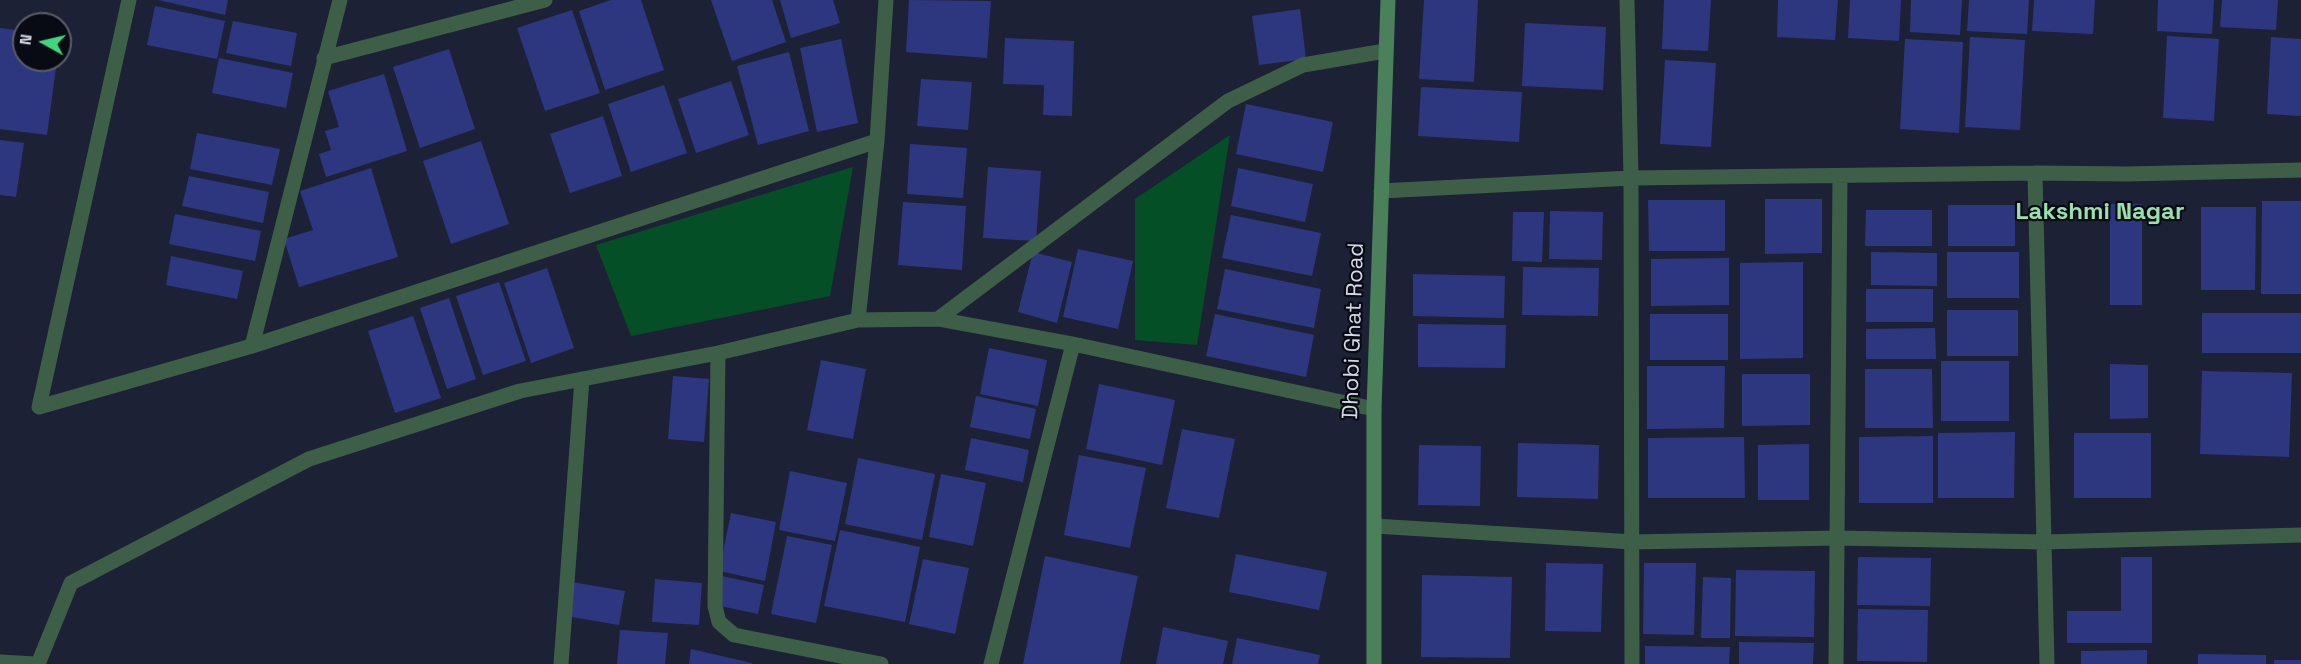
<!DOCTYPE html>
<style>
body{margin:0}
#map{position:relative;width:2301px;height:664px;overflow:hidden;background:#1c2135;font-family:"Space Grotesk",sans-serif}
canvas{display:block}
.north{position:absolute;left:12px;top:12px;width:60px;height:60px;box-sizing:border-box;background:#090b14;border:2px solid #5b5d68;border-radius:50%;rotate:278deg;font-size:16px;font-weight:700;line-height:24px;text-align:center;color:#d5d9e7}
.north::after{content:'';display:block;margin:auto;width:21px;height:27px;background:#3fd77d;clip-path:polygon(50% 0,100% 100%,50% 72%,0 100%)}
</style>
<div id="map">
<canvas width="2301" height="664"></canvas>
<div class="north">N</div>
</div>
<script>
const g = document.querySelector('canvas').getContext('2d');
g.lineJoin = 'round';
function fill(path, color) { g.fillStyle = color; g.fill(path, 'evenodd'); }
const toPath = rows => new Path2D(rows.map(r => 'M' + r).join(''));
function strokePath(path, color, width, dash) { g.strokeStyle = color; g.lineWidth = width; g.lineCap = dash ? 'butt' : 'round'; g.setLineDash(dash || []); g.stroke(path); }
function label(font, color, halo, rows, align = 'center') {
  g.font = font + ' "Space Grotesk",sans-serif'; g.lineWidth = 4.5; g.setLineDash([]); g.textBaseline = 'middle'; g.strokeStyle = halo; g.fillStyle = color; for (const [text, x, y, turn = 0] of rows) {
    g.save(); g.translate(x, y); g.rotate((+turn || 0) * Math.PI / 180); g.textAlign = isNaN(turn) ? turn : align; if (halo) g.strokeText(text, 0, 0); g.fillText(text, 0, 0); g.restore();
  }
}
fill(toPath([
 [1230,135,1197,345,1135,340,1135,199],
 [853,167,830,296,631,336,596,245]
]), '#054f27');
fill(toPath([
 [158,0,228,0,225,15],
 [611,0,641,0,664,70,605,90,579,11],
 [711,0,772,0,786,42,732,61],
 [780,0,833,0,840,23,791,38],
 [909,0,991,1,987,58,906,52],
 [1424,0,1478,0,1474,82,1419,79],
 [1664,0,1711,0,1708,51,1662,49],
 [1778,0,1838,0,1835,40,1777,37],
 [1850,0,1901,0,1899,41,1848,38],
 [1911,0,1962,0,1960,35,1910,32],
 [1969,0,2029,0,2027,34,1967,31],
 [2034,0,2095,0,2093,34,2032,31],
 [2158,0,2214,0,2212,34,2157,31],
 [2222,0,2278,0,2276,30,2220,27],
 [155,6,225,21,217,59,147,45],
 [1300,9,1306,59,1259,65,1252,16],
 [572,10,600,93,545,111,517,28],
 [233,21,297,33,291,66,226,53],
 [1525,23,1606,27,1603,90,1522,86],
 [0,28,24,31,24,60,57,60,47,135,0,129],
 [2167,36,2219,39,2214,121,2163,118],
 [1970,37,2025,40,2020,130,1965,127],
 [2271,37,2301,39,2301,116,2267,114],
 [1005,38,1074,41,1072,116,1043,115,1044,85,1003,84],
 [841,39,858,123,817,132,800,48],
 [1905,39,1963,42,1959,133,1900,129],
 [449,49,475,129,420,148,393,67],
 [789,52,809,131,758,145,737,66],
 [219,58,293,73,286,108,212,93],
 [1665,60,1716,63,1711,147,1660,144],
 [384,74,407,151,326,177,319,154,331,150,325,131,339,127,328,91],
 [921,79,972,82,968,130,917,126],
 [731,81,749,135,696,153,678,99],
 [664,85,687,153,631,172,608,104],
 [1421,87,1522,92,1519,142,1418,136],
 [1246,104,1333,122,1323,172,1236,154],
 [603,116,622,176,570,193,550,134],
 [197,133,280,149,272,185,190,169],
 [0,140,24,143,16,197,0,195],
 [481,141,509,224,451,244,423,161],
 [910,144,967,148,963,198,907,194],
 [988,167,1041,171,1036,241,983,238],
 [371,168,398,257,299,287,284,239,313,230,300,191],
 [1238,168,1313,184,1305,222,1231,206],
 [189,176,269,192,263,223,182,206],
 [1765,199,1822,199,1822,253,1765,254],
 [1648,200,1725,200,1725,251,1649,251],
 [2262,201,2301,201,2301,294,2261,294],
 [903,202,966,206,962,270,898,265],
 [2110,204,2142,204,2142,305,2110,305],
 [1948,205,2015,205,2015,246,1948,246],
 [2201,207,2256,207,2255,290,2201,290],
 [1866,210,1932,210,1932,246,1865,246],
 [1550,211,1603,212,1602,260,1549,259],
 [1513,212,1544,212,1542,262,1512,261],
 [175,214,261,231,255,261,169,244],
 [1231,215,1321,233,1312,276,1222,258],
 [1078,249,1133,261,1118,329,1063,317],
 [1033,252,1072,262,1057,323,1018,312],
 [1871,252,1937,253,1937,286,1871,285],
 [1947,252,2019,252,2019,298,1947,298],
 [171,256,243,271,237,299,166,285],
 [1729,258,1729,305,1651,306,1651,259],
 [1803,262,1803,358,1740,359,1740,263],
 [1523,267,1599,268,1598,316,1522,315],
 [547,268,574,348,531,363,504,283],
 [1225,269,1321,289,1314,328,1217,309],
 [1413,274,1505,276,1504,318,1413,316],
 [499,282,526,361,483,375,456,296],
 [1866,289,1933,289,1933,322,1866,322],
 [449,298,476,379,447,389,420,308],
 [1947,310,2018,310,2018,356,1947,356],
 [2202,313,2301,313,2301,353,2202,353],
 [1215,314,1314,335,1306,377,1206,356],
 [1650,314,1728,314,1728,360,1650,360],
 [413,316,441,398,395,413,368,331],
 [1418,324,1506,325,1505,368,1418,367],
 [1935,328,1936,359,1866,359,1866,329],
 [989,348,1047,360,1038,406,980,394],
 [821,360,866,369,853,439,807,430],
 [1941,361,2009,361,2009,421,1941,421],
 [2110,364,2148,365,2148,418,2110,419],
 [1647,366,1725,366,1724,428,1647,429],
 [1865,369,1932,369,1933,428,1865,428],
 [2202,371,2292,373,2289,457,2200,454],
 [1742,374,1810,374,1810,425,1742,426],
 [673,376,709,379,704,442,668,439],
 [1099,384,1175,400,1162,465,1086,449],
 [976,396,1036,409,1030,439,970,427],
 [1182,429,1235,439,1219,518,1166,508],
 [2015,432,2014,498,1938,498,1938,433],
 [2074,433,2151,433,2151,498,2074,498],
 [1933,436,1933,503,1859,503,1859,437],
 [1744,437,1745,498,1648,498,1648,438],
 [971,438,1029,450,1023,482,965,470],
 [1518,443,1599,445,1598,499,1517,497],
 [1809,444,1809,500,1758,500,1758,445],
 [1419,445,1481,446,1480,506,1418,505],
 [1079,455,1146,468,1130,548,1064,535],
 [858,458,935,474,922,540,845,524],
 [790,471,847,483,835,541,779,530],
 [941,474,986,483,973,546,929,537],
 [731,513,776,522,765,581,719,571],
 [840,530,920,547,905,622,824,606],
 [787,536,832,545,816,623,771,614],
 [1236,554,1327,572,1319,610,1229,592],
 [1045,556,1138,576,1120,664,1023,664],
 [1858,557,1931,558,1930,606,1857,605],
 [2121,557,2152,557,2152,643,2067,643,2067,611,2121,611],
 [923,559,969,568,955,634,909,624],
 [1546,563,1603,564,1601,632,1545,631],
 [1644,563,1696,563,1694,635,1643,634],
 [1736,570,1815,571,1814,637,1735,636],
 [1422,575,1512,577,1510,658,1421,657],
 [722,576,764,585,758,614,716,605],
 [1703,577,1731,578,1730,638,1701,638],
 [655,579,702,583,699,625,652,622],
 [572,582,625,591,619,625,566,616],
 [1858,609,1928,610,1927,662,1857,661],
 [1163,627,1228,641,1223,664,1156,664],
 [620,630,668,633,665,664,617,664],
 [1237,638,1320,655,1318,664,1232,664],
 [1739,642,1814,643,1813,664,1739,664],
 [1645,646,1730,647,1729,664,1645,664],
 [691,649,752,663,752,664,689,664],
 [2147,650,2147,664,2081,664,2081,651],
 [2198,654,2266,655,2266,664,2198,664],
 [2274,660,2301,660,2301,664,2274,664]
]), '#2d3780');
strokePath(toPath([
 [129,0,39,407,252,346,877,141],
 [1627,0,1631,178,1632,664],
 [324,58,545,0],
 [2035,173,2047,664],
 [1381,191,1631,178,2035,173,2127,174,2301,170],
 [938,319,1228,101,1303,65,1385,51],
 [858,320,877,141,886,0],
 [252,346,340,0],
 [718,353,715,606,719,622,734,635,881,664],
 [1375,526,1633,542,1837,538,2044,542,2301,535],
 [0,662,35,664],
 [38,664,71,583,309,459,520,391,718,353,858,320,938,319,1073,344,1374,409],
 [561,664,582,379],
 [991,664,1073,344],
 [1836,664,1840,176]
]), '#3e5f47', 15);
strokePath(toPath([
 [1374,664,1374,409,1388,0]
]), '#4a815b', 15);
label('22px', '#d5d9e7', '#090b14', [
 ["Dhobi Ghat Road",1354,331,-88]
]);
label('bold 24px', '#99e0ad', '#090b14', [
 ["Lakshmi Nagar",2100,212]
]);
</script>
